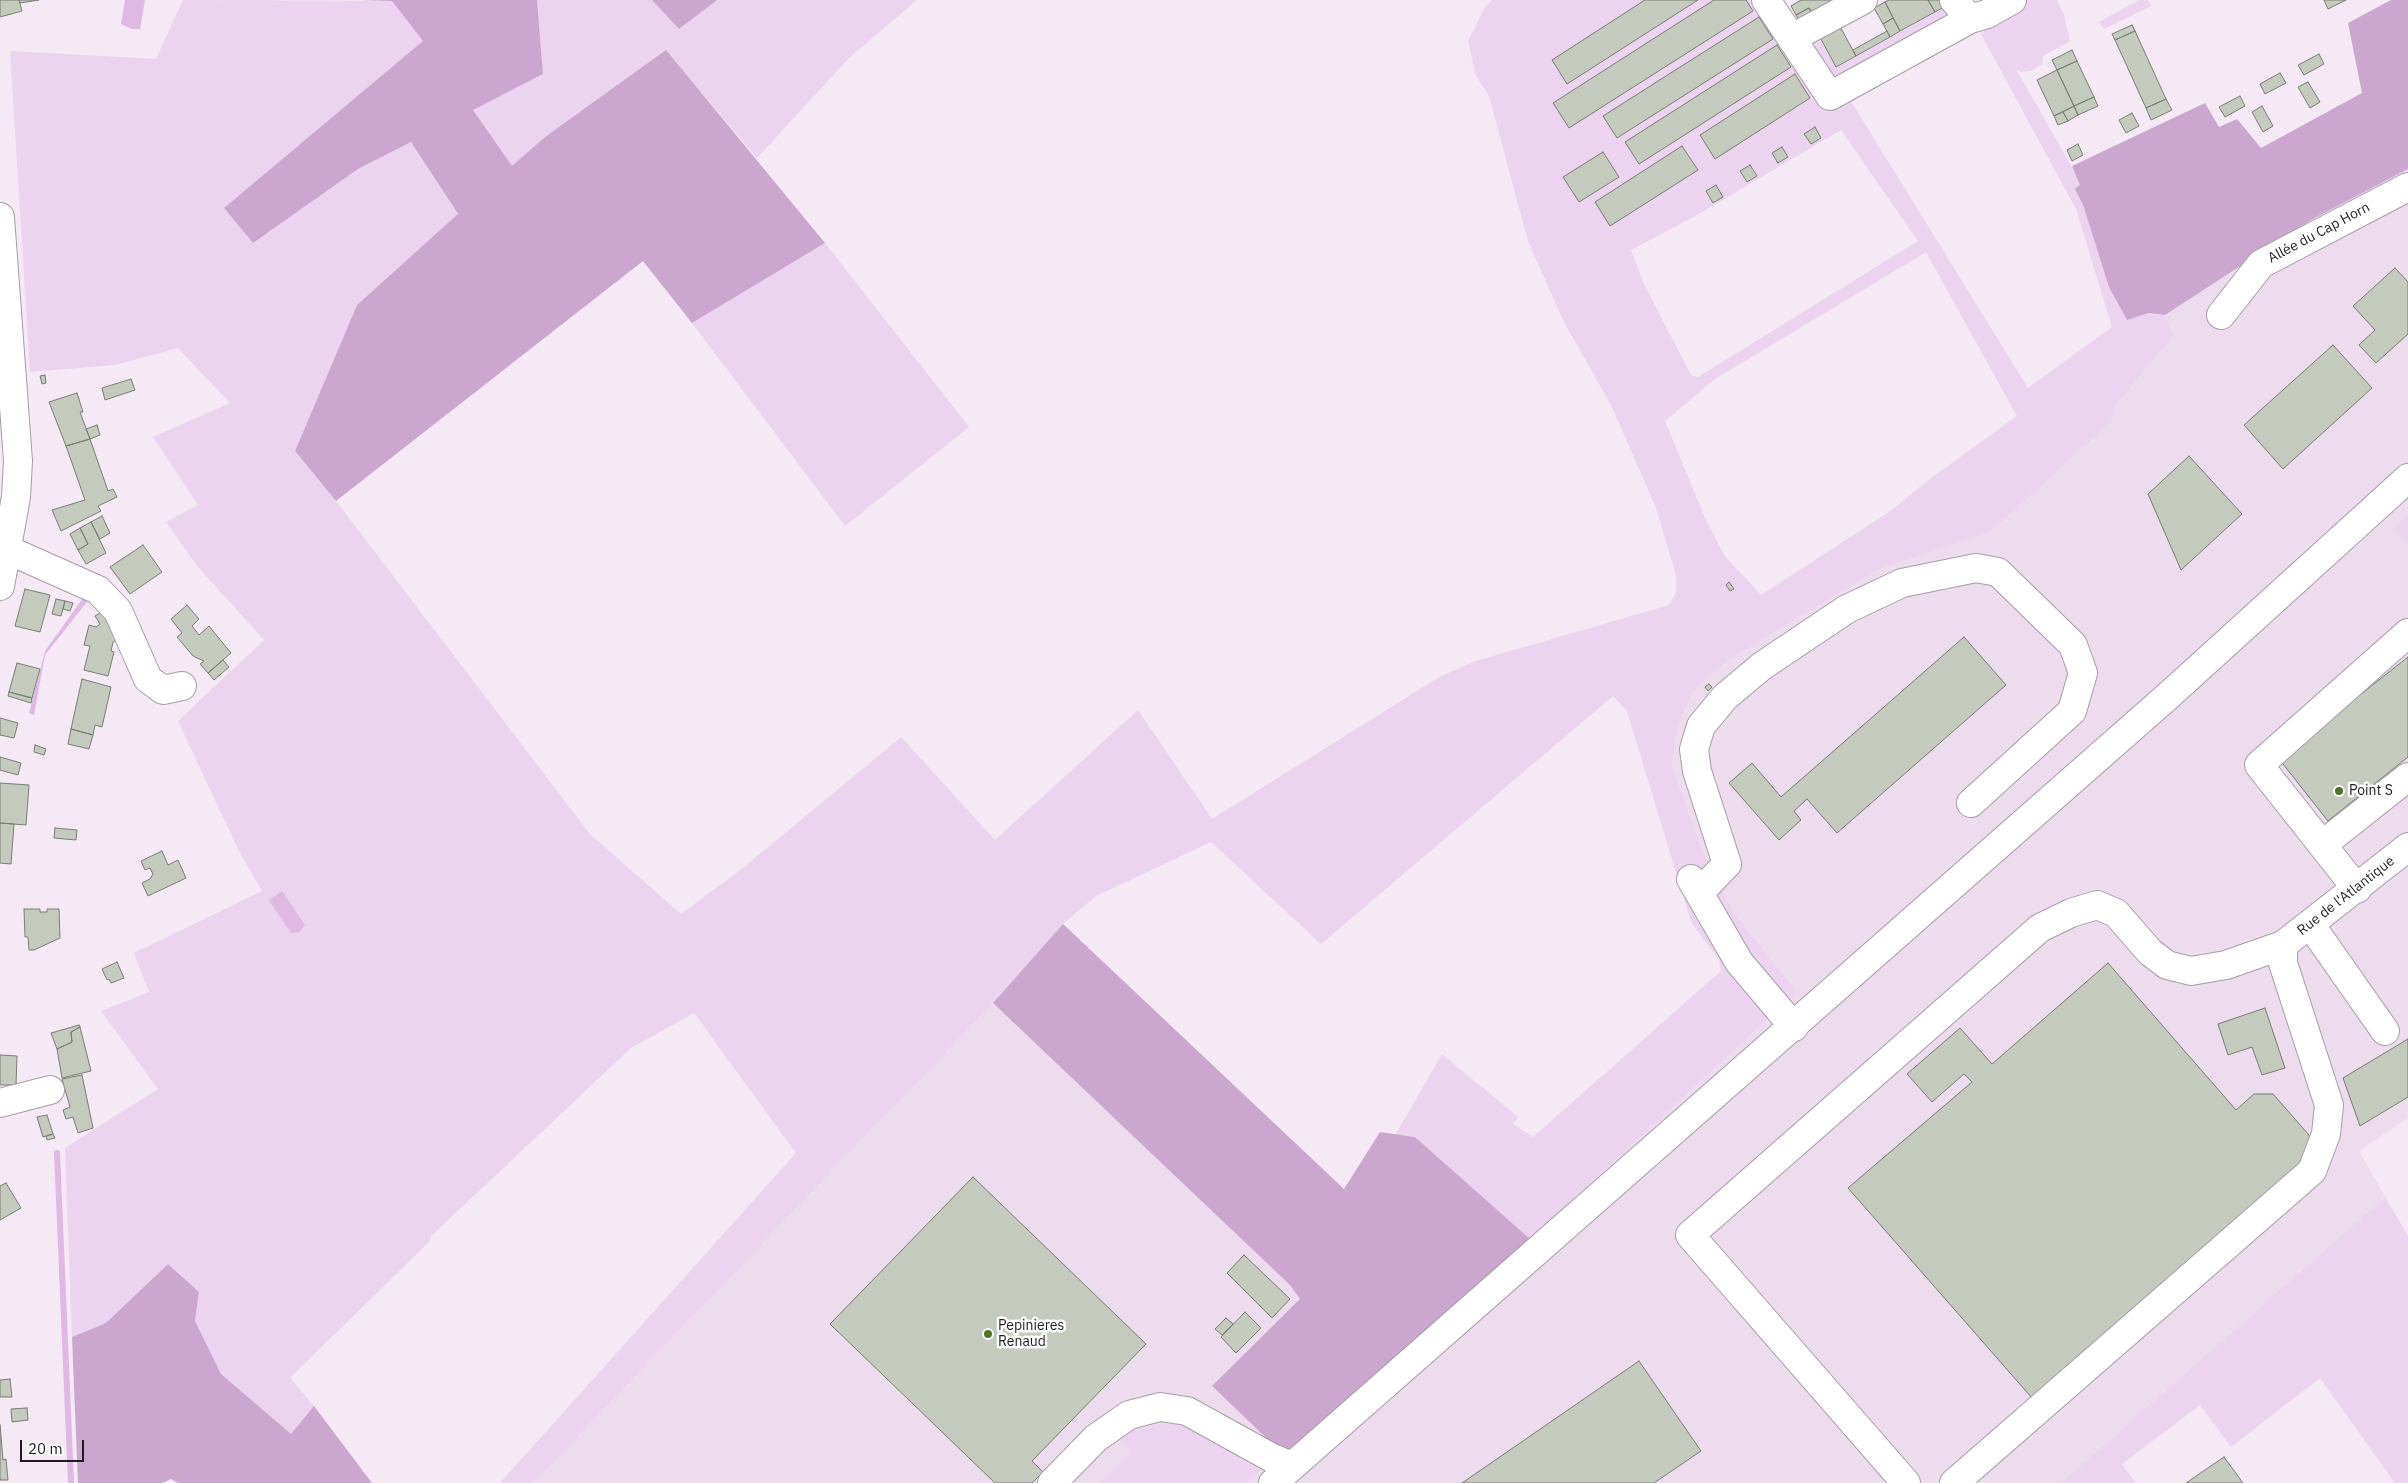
<!DOCTYPE html>
<meta charset="utf-8">
<style>
body{margin:0}
#map{position:relative;width:2408px;height:1483px;overflow:hidden;background:#f4e9f5;font-family:"IBM Plex Sans",sans-serif}
canvas{display:block}
.scale{position:absolute;left:20px;top:1440px;width:64px;height:22px;box-sizing:border-box;border:2px solid #1e1b1f;border-top:0;padding-left:6px;font-size:15px;line-height:18px;white-space:nowrap;color:#1e1b1f;-webkit-text-stroke:4px #fff;paint-order:stroke}
</style>
<div id="map">
<canvas width="2408" height="1483"></canvas>
<div class="scale">20 m</div>
</div>
<script>
const g = document.querySelector('canvas').getContext('2d');
g.lineJoin = 'round';
function fill(path, color) { g.fillStyle = color; g.fill(path, 'evenodd'); }
const toPath = rows => new Path2D(rows.map(r => 'M' + r).join(''));
function strokePath(path, color, width, dash) { g.strokeStyle = color; g.lineWidth = width; g.lineCap = dash ? 'butt' : 'round'; g.setLineDash(dash || []); g.stroke(path); }
function label(font, color, halo, rows, align = 'center') {
  g.font = font + ' "IBM Plex Sans",sans-serif'; g.lineWidth = 5; g.setLineDash([]); g.textBaseline = 'middle'; g.strokeStyle = halo; g.fillStyle = color; for (const [text, x, y, turn = 0] of rows) {
    g.save(); g.translate(x, y); g.rotate((+turn || 0) * Math.PI / 180); g.textAlign = isNaN(turn) ? turn : align; if (halo) g.strokeText(text, 0, 0); g.fillText(text, 0, 0); g.restore();
  }
}
fill(toPath([
 [2408,169,2408,1118,2359,1151,2385,1197,2061,1483,533,1483,993,1003,1291,1285,1300,1300,1212,1386,1285,1454,1530,1239,1797,992,1734,913,1706,859,1672,767,1678,726,1693,692,1727,661,1877,570,1990,532,2112,422,2115,406,2174,335,2165,315,2311,220]
]), '#ecdced');
fill(toPath([
 [183,0,392,1,424,41,224,208,253,243,358,169,411,141,458,215,357,305,295,451,336,501,590,834,681,914,743,868,901,737,995,840,1138,710,1212,819,1441,676,1476,661,1669,605,1676,593,1676,575,1656,508,1612,407,1563,320,1528,241,1489,96,1476,76,1468,41,1484,9,1492,0,1758,0,1849,98,2028,388,2112,327,2076,209,1981,34,2008,12,2028,0,2057,0,2064,15,2070,41,2043,56,2042,64,2031,71,2021,72,2016,69,2076,174,2080,185,2075,189,2083,205,2109,286,2127,320,2149,313,2165,315,2174,335,2115,406,2112,422,1990,532,1877,570,1727,661,1693,692,1678,726,1672,767,1706,859,1734,913,1797,992,1530,1239,1415,1137,1396,1134,1442,1054,1518,1117,1513,1124,1533,1137,1721,971,1719,960,1691,922,1627,711,1613,696,1321,944,1211,842,1096,896,1063,924,993,1003,533,1483,500,1483,796,1153,694,1013,631,1048,431,1236,430,1241,290,1378,314,1406,291,1435,221,1374,195,1321,199,1292,168,1264,106,1323,72,1337,65,1148,158,1089,101,1011,149,992,134,953,262,891,239,851,178,721,264,640,198,567,166,522,198,505,153,437,230,403,178,348,115,365,30,372,10,51,156,59],
 [1841,130,1918,241,1698,377,1691,375,1644,284,1631,250,1697,215],
 [1926,252,2017,416,1927,481,1892,510,1761,595,1724,555,1705,518,1665,421,1715,379],
 [537,0,652,0,679,28,717,0,917,0,849,58,757,158,666,51,545,137,512,167,473,110,543,74],
 [2139,0,2148,0,2151,6,2104,29,2099,22],
 [1947,6,1951,15,1838,85,1807,43,1815,31,1836,68],
 [825,243,969,427,845,526,692,323],
 [2408,515,2408,542,2394,528],
 [2385,1197,2408,1236,2408,1483,2395,1483,2320,1378,2231,1447,2200,1405,2122,1464,2136,1483,2061,1483],
 [1178,1422,1250,1458,1261,1470,1246,1483,1099,1483,1132,1450,1117,1435,1123,1431]
]), '#ecd3ef');
fill(toPath([
 [359,0,537,0,543,74,473,110,512,166,545,137,666,50,825,243,692,323,643,261,336,501,295,451,357,305,458,214,411,142,358,169,253,243,224,208,423,41,392,1],
 [652,0,717,0,679,29],
 [2391,0,2408,0,2408,169,2311,220,2165,315,2149,313,2127,320,2109,287,2083,205,2075,189,2080,185,2072,166,2205,103,2219,127,2237,119,2261,148,2362,93,2348,23],
 [1063,924,1344,1189,1380,1132,1415,1137,1530,1239,1284,1455,1212,1386,1300,1299,1290,1285,993,1003],
 [168,1264,199,1292,195,1321,221,1374,291,1434,314,1406,372,1483,178,1483,171,1479,162,1483,78,1483,72,1337,106,1323]
]), '#cba6cf');
fill(toPath([
 [125,0,145,0,140,29,132,29,121,24],
 [94,593,45,655,34,715,29,713,45,651,83,598],
 [282,891,305,925,299,932,291,933,269,900]
]), '#dfb9e3');
strokePath(toPath([
 [57,1153,71,1483]
]), '#dfb9e3', 6);
const building = toPath([
 [0,0,19,0,22,11,0,17,0,0],
 [19,0,39,0,20,3,19,0],
 [1645,0,1698,0,1567,84,1552,60,1645,0],
 [1714,0,1746,0,1753,11,1569,128,1553,103,1714,0],
 [1801,0,1833,0,1811,12,1809,8,1796,15,1791,6,1801,0],
 [1833,0,1844,0,1801,24,1796,15,1809,8,1811,12,1833,0],
 [1889,0,1928,0,1935,12,1900,31,1885,2,1889,0],
 [1928,0,1943,0,1946,6,1935,12,1928,0],
 [2324,0,2346,0,2328,9,2324,0],
 [1885,2,1893,18,1883,24,1874,8,1885,2],
 [1759,17,1773,39,1617,138,1603,116,1759,17],
 [1893,18,1900,31,1890,37,1883,24,1893,18],
 [1836,19,1856,56,1836,67,1816,30,1836,19],
 [2132,25,2135,31,2115,40,2112,34,2132,25],
 [1887,31,1890,37,1856,56,1853,50,1887,31],
 [2135,31,2166,99,2146,108,2115,40,2135,31],
 [1777,45,1791,67,1639,164,1625,142,1777,45],
 [2072,50,2077,61,2057,70,2052,60,2072,50],
 [2319,54,2324,64,2304,75,2298,65,2319,54],
 [2077,61,2094,97,2074,106,2057,70,2077,61],
 [2057,70,2074,106,2054,116,2037,80,2057,70],
 [2280,73,2286,83,2265,94,2260,84,2280,73],
 [1795,74,1810,98,1715,159,1700,135,1795,74],
 [2308,82,2320,102,2310,108,2298,87,2308,82],
 [2240,96,2245,106,2225,117,2219,107,2240,96],
 [2094,97,2098,106,2078,115,2074,106,2094,97],
 [2166,99,2172,110,2151,120,2146,108,2166,99],
 [2074,106,2078,115,2068,121,2063,112,2074,106],
 [2262,106,2273,126,2263,132,2252,112,2262,106],
 [2063,112,2068,121,2058,125,2054,116,2063,112],
 [2132,113,2139,126,2126,133,2119,120,2132,113],
 [1815,127,1821,138,1811,144,1804,134,1815,127],
 [2078,144,2083,155,2072,161,2067,150,2078,144],
 [1682,146,1698,170,1610,226,1595,202,1682,146],
 [1782,147,1788,157,1778,163,1772,153,1782,147],
 [1603,152,1619,177,1579,202,1563,177,1603,152],
 [1750,165,1757,176,1747,182,1740,171,1750,165],
 [1716,185,1723,197,1713,203,1706,191,1716,185],
 [2395,268,2408,282,2408,334,2376,363,2359,345,2375,330,2353,306,2395,268],
 [2333,345,2372,388,2283,469,2244,425,2333,345],
 [45,375,46,383,42,384,40,376,45,375],
 [131,379,135,390,105,400,102,388,131,379],
 [77,393,83,412,80,412,90,439,66,446,49,402,77,393],
 [97,425,100,435,90,439,86,429,97,425],
 [90,439,108,491,113,489,117,497,98,506,101,511,61,531,52,510,85,500,66,446,90,439],
 [2189,456,2242,514,2181,570,2148,494,2189,456],
 [102,516,110,533,100,539,91,522,102,516],
 [91,522,106,553,86,564,78,550,88,544,80,528,91,522],
 [80,528,88,544,78,550,70,534,80,528],
 [143,545,162,572,130,594,110,567,143,545],
 [1729,582,1734,589,1730,591,1726,585,1729,582],
 [25,589,50,595,40,632,15,626,25,589],
 [56,599,65,601,61,616,52,614,56,599],
 [65,601,73,603,70,611,63,609,65,601],
 [187,605,199,619,192,626,199,635,209,626,231,653,208,673,200,664,204,661,193,656,177,637,182,633,171,619,187,605],
 [107,609,123,637,113,642,111,651,114,652,108,676,84,670,90,646,84,645,89,625,96,627,100,624,95,616,107,609],
 [1964,637,2006,685,1837,833,1807,799,1794,811,1801,820,1779,840,1729,783,1752,763,1781,797,1964,637],
 [2408,657,2408,757,2328,821,2279,759,2408,657],
 [223,660,229,667,214,680,208,673,223,660],
 [17,663,40,669,32,698,9,692,17,663],
 [82,679,111,687,102,727,95,725,93,735,71,729,82,679],
 [1709,684,1712,687,1708,691,1705,687,1709,684],
 [9,692,32,698,31,703,8,696,9,692],
 [0,718,18,723,14,738,0,735,0,718],
 [71,729,93,735,89,749,68,744,71,729],
 [35,745,46,749,44,755,34,752,35,745],
 [0,757,21,763,18,775,0,770,0,757],
 [0,783,29,785,26,825,0,823,0,783],
 [0,823,14,824,11,864,0,863,0,823],
 [55,828,77,830,76,840,54,838,55,828],
 [162,851,168,865,178,860,186,878,148,896,142,883,150,879,153,874,150,868,145,870,141,861,162,851],
 [24,909,40,909,40,912,47,912,47,909,59,909,60,938,34,950,29,950,28,937,25,937,24,909],
 [117,962,124,978,111,983,109,979,107,980,102,969,117,962],
 [2108,963,2236,1110,2254,1094,2273,1094,2309,1135,2313,1153,2032,1398,1848,1188,1972,1082,1964,1074,1932,1102,1907,1074,1960,1028,1992,1064,2108,963],
 [2265,1008,2285,1068,2262,1075,2252,1047,2228,1055,2218,1024,2265,1008],
 [79,1025,80,1027,71,1032,72,1042,57,1049,51,1033,79,1025],
 [80,1027,91,1071,62,1078,57,1049,72,1042,71,1032,80,1027],
 [2408,1039,2408,1097,2360,1126,2343,1078,2408,1039],
 [0,1055,17,1056,16,1085,0,1085,0,1055],
 [82,1075,93,1128,78,1133,73,1117,66,1119,63,1110,70,1107,62,1079,82,1075],
 [47,1115,53,1134,43,1137,37,1117,47,1115],
 [53,1134,55,1138,47,1140,46,1136,53,1134],
 [973,1177,1146,1344,1032,1461,1043,1472,1032,1483,995,1483,830,1324,973,1177],
 [6,1183,21,1208,0,1220,0,1186,6,1183],
 [1244,1255,1290,1299,1272,1318,1227,1273,1244,1255],
 [1245,1312,1261,1328,1236,1353,1221,1337,1245,1312],
 [1226,1318,1233,1324,1222,1335,1215,1329,1226,1318],
 [1639,1361,1701,1451,1654,1483,1462,1483,1639,1361],
 [10,1379,12,1397,0,1397,0,1380,10,1379],
 [27,1408,28,1420,12,1422,11,1409,27,1408],
 [0,1425,3,1460,6,1459,8,1480,0,1480,0,1425],
 [2224,1457,2243,1483,2186,1483,2224,1457]
]);
fill(building, '#c4cbbe');
strokePath(building, '#787e73', 1);
const minor = toPath([
 [1766,0,1830,96,1970,19],
 [1954,0,1970,19,1987,14,2012,0],
 [1792,38,1863,0],
 [0,217,18,461,16,497,0,586],
 [2221,315,2261,264,2408,187],
 [8,550,98,590,118,611,148,679,163,690,182,686],
 [2322,845,2408,777],
 [1691,879,1739,962,1794,1027],
 [2357,889,2259,765,2408,633],
 [1699,893,1727,864,1697,771,1694,749,1701,726,1725,697,1762,666,1847,609,1902,583,1976,568,1998,572,2073,645,2083,673,2072,711,1971,803],
 [2310,924,2385,1031],
 [0,1103,50,1090],
 [1052,1483,1096,1438,1129,1415,1160,1407,1187,1411,1272,1458,1292,1466],
 [1906,1483,1690,1235,2040,928,2071,913,2097,905,2116,913,2150,952,2167,965,2191,971,2226,965,2283,945,2408,847],
 [1954,1483,2312,1171,2326,1134,2329,1105,2283,963,2283,945]
]);
const major = toPath([
 [1273,1483,2168,696,2408,478]
]);
strokePath(minor, '#a69ca7', 30);
strokePath(major, '#a69ca7', 30);
strokePath(minor, '#fff', 28);
strokePath(major, '#fff', 28);
for (const [x, y, r, color] of [
 [2339,791,5,"#51742d"],
 [988,1334,5,"#51742d"]
]) { const dot = new Path2D(); dot.arc(x, y, r, 0, 2 * Math.PI); g.fillStyle = color; g.fill(dot); strokePath(dot, '#fff', 2); }
label('14px', '#1e1b1f', '#fff', [
 ["Allée du Cap Horn",2319,233,-28],
 ["Rue de l'Atlantique",2346,896,-38]
]);
label('14px', '#1e1b1f', '#fff', [
 ["Point S",2349,791],
 ["Pepinieres",998,1326],
 ["Renaud",998,1342]
], 'left');
</script>
